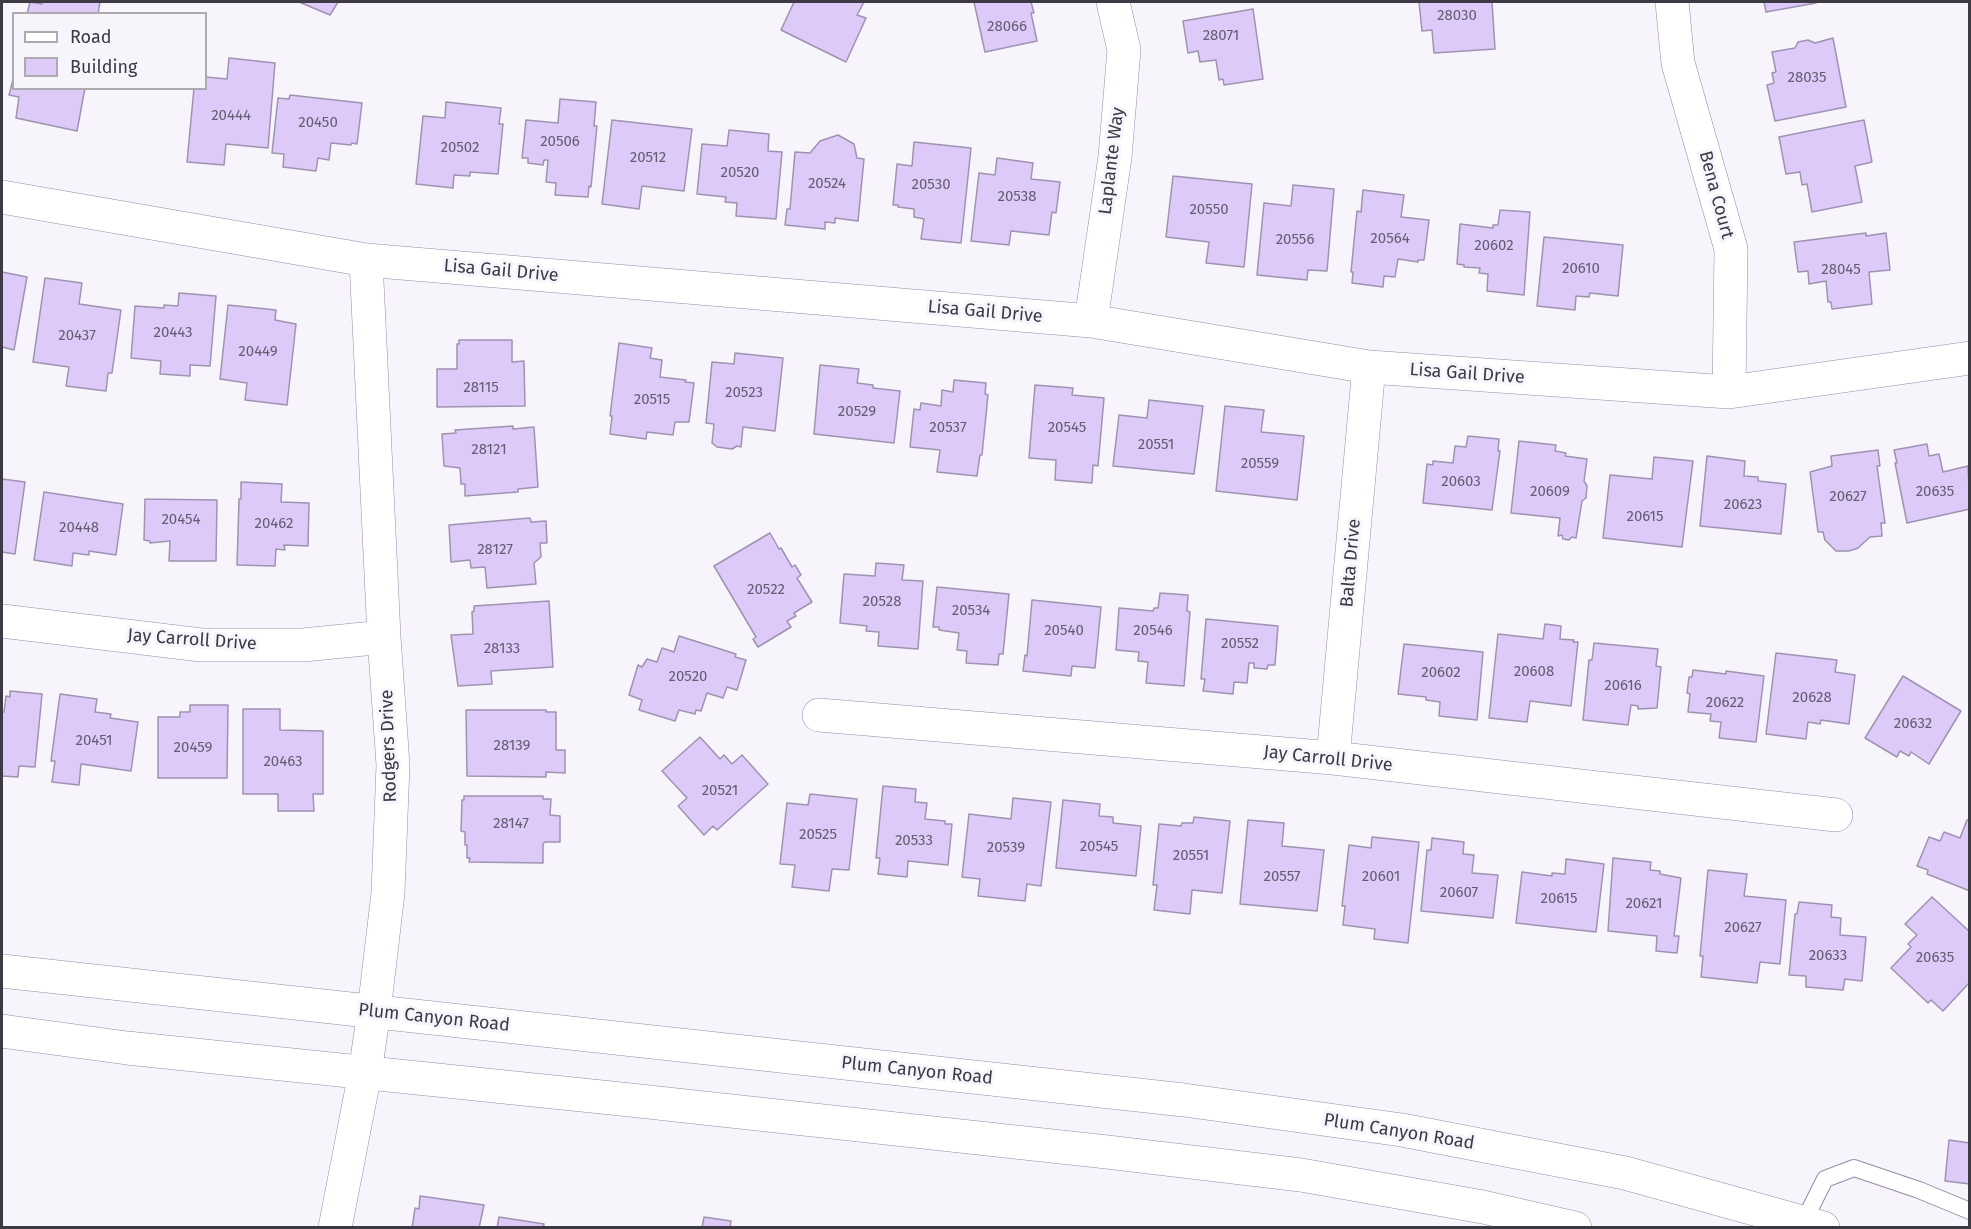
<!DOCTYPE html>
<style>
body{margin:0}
#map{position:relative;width:1971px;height:1229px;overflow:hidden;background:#f7f5fb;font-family:"Fira Sans",sans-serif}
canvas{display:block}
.frame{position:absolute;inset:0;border:3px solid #3d3945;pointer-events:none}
.legend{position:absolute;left:12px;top:12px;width:195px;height:78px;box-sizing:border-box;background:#f7f5fb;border:2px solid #adaab2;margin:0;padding:8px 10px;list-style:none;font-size:18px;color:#3d3945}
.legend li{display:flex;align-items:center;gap:12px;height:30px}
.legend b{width:30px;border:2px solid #adaab2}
</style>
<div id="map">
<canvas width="1971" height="1229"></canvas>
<div class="frame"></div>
<ul class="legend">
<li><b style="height:8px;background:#fff"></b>Road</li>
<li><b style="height:16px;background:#ddcaf8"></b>Building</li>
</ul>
</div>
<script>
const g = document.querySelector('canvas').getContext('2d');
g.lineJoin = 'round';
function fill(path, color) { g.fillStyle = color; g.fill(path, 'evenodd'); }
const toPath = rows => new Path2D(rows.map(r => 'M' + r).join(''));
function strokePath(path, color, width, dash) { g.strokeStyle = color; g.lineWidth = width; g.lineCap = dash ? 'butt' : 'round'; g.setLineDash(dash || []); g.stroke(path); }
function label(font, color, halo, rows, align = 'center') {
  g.font = font + ' "Fira Sans",sans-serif'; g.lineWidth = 6; g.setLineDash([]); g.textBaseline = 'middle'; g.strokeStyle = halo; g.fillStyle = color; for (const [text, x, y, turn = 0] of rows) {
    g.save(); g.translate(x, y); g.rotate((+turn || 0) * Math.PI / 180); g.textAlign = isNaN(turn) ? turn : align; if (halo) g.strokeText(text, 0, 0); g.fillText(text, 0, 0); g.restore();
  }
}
const building = toPath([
 [30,2,42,4,42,2,100,2,98,14,27,14,30,2],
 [299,2,338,2,330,15,299,2],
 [794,2,864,2,857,15,866,18,846,62,781,30,794,2],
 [974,2,1031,2,1034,13,1031,13,1037,41,985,52,974,2],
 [1419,2,1492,2,1495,49,1434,53,1432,30,1422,31,1419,2],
 [1764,2,1816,2,1816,3,1766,12,1764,2],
 [1253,9,1263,79,1224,85,1223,79,1219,80,1216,60,1200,62,1198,51,1188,53,1183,21,1253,9],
 [1833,38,1846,107,1775,121,1767,85,1774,83,1772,73,1776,72,1772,52,1795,48,1798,42,1808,40,1815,43,1833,38],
 [229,58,275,63,268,148,226,144,224,165,187,162,194,88,206,88,206,77,227,79,229,58],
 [14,75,14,88,85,88,77,131,16,118,19,97,9,95,14,75],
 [290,95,362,103,357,144,352,143,351,145,331,143,329,160,318,158,316,171,283,167,284,154,272,153,278,98,289,99,290,95],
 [560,99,596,102,594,126,597,126,591,187,589,186,588,197,555,195,556,183,546,182,548,160,544,160,543,165,528,163,528,158,522,158,526,120,558,123,560,99],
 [446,102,501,108,499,124,503,124,498,174,470,172,470,176,454,175,453,188,416,184,423,116,445,118,446,102],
 [612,120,692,129,684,191,642,186,639,209,602,204,612,120],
 [1864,120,1872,162,1855,166,1862,202,1812,212,1807,184,1802,185,1800,172,1786,174,1779,137,1864,120],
 [729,130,769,134,768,151,782,152,776,219,736,216,737,203,725,202,726,197,697,194,702,144,727,146,729,130],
 [838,135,854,144,857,158,864,159,858,221,835,218,835,223,825,222,825,229,785,225,787,209,790,209,795,152,810,153,820,141,838,135],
 [914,142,971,148,961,243,921,239,924,219,914,217,914,209,898,207,898,205,893,205,897,164,912,166,914,142],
 [997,158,1033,163,1031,179,1060,182,1056,213,1052,212,1049,235,1011,231,1009,245,971,241,979,173,995,175,997,158],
 [1173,176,1252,184,1244,267,1206,263,1209,242,1166,237,1173,176],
 [1293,185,1334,189,1327,271,1308,270,1307,280,1257,275,1264,203,1291,206,1293,185],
 [1363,190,1404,195,1401,217,1429,220,1424,260,1418,260,1418,262,1398,259,1395,277,1384,276,1383,287,1352,283,1353,272,1351,272,1357,211,1361,212,1363,190],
 [1500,210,1530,212,1524,295,1487,291,1488,274,1479,273,1480,268,1464,267,1464,265,1457,264,1460,224,1493,228,1493,225,1498,225,1500,210],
 [1866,233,1866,236,1886,233,1890,270,1869,272,1872,304,1832,309,1831,302,1828,302,1826,281,1809,284,1808,271,1798,272,1794,242,1866,233],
 [1544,237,1623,245,1618,296,1590,293,1589,297,1576,296,1575,310,1537,306,1544,237],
 [2,272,27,277,14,350,2,347,2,272],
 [45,278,82,283,79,304,121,310,112,373,108,373,106,391,66,386,69,367,33,362,45,278],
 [179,293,216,296,210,366,190,365,190,376,160,374,161,361,131,358,135,306,164,308,164,305,178,306,179,293],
 [228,305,276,310,275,320,296,324,287,405,245,400,247,383,220,379,228,305],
 [459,340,512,340,512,362,524,361,525,406,437,407,437,369,457,369,457,344,459,344,459,340],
 [619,343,652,348,650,358,662,360,660,377,686,380,685,382,694,383,689,422,675,422,673,435,647,432,646,439,610,434,612,416,610,416,619,343],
 [735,353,783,358,775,431,743,427,741,447,737,446,732,449,717,447,712,443,714,424,706,423,712,362,734,364,735,353],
 [820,365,859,369,857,383,873,385,873,388,900,391,894,443,814,434,820,365],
 [954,380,986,383,985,394,988,395,982,455,980,455,977,476,937,472,940,450,910,447,914,409,920,410,921,403,941,406,942,390,953,392,954,380],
 [1035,385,1073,388,1072,395,1104,398,1098,466,1093,465,1092,483,1055,480,1056,460,1029,458,1035,385],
 [1149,400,1203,406,1194,474,1113,466,1119,415,1147,418,1149,400],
 [1225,406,1264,410,1261,432,1304,436,1297,500,1216,491,1225,406],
 [513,426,513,429,534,427,538,487,518,489,518,492,465,496,465,484,461,484,460,468,444,466,442,434,456,433,455,430,513,426],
 [1468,436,1499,439,1498,451,1500,451,1492,510,1423,503,1427,464,1433,465,1433,461,1453,463,1455,446,1466,447,1468,436],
 [1519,441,1556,445,1555,451,1566,453,1565,456,1587,459,1584,481,1587,486,1586,498,1582,501,1576,538,1572,537,1569,540,1563,539,1562,535,1558,536,1560,518,1511,513,1519,441],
 [1927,444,1929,456,1939,454,1943,472,1968,466,1970,509,1907,523,1895,463,1897,463,1894,450,1927,444],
 [1878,450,1880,466,1877,466,1885,523,1881,523,1882,536,1870,537,1858,548,1849,551,1836,551,1825,540,1823,532,1818,532,1810,472,1832,466,1831,456,1878,450],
 [1707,456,1745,461,1744,476,1758,477,1758,481,1786,484,1781,534,1700,526,1707,456],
 [1654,457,1693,461,1682,547,1603,538,1610,475,1652,479,1654,457],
 [2,479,25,482,15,554,2,552,2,479],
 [241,482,282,484,281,502,309,503,308,546,284,545,285,550,276,549,275,566,237,565,239,499,241,499,241,482],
 [44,492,123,504,116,555,89,551,89,555,73,553,72,566,34,560,44,492],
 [145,499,217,500,216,561,169,561,170,541,150,543,150,541,144,540,145,499],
 [530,518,531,522,546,521,547,543,540,543,541,557,534,563,536,584,487,588,485,567,471,568,470,560,451,562,449,525,530,518],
 [770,533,779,549,781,548,792,567,795,565,801,575,797,578,812,602,794,613,796,616,787,621,791,627,758,647,753,639,756,637,714,566,770,533],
 [876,563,904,565,902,580,923,581,918,649,878,646,879,632,866,631,867,626,840,623,844,574,875,576,876,563],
 [937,587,1009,594,1003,654,999,654,998,665,966,663,967,651,957,650,959,633,939,630,939,627,933,627,937,587],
 [1160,593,1188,595,1187,611,1190,612,1184,686,1146,683,1148,662,1138,661,1139,652,1116,650,1119,608,1153,611,1154,608,1158,608,1160,593],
 [1032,600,1101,607,1095,668,1072,666,1071,676,1023,671,1025,655,1027,656,1032,600],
 [549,601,553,667,491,671,492,684,458,686,451,635,473,634,472,612,474,611,474,606,549,601],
 [1206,619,1278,626,1275,665,1268,665,1267,669,1254,668,1254,663,1249,663,1247,683,1234,682,1233,694,1203,691,1205,679,1201,679,1206,619],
 [1545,624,1561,626,1560,639,1574,640,1573,642,1578,642,1571,706,1530,701,1527,722,1489,718,1498,634,1543,639,1545,624],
 [679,636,736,654,735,657,746,660,737,690,727,687,723,698,707,693,701,711,696,710,695,714,679,710,675,721,639,710,642,700,629,695,638,665,642,667,647,659,657,662,662,648,674,652,679,636],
 [1594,643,1658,649,1656,666,1661,667,1657,708,1638,709,1638,706,1631,705,1628,725,1583,720,1589,660,1592,660,1594,643],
 [1404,644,1483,652,1477,720,1439,716,1440,702,1426,700,1426,697,1398,694,1404,644],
 [1776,653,1837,660,1835,672,1855,675,1849,724,1821,720,1820,724,1808,722,1806,739,1766,734,1776,653],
 [1693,670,1726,674,1726,671,1764,676,1756,742,1719,738,1721,722,1710,721,1711,714,1688,712,1690,694,1687,693,1689,677,1692,677,1693,670],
 [1903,676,1961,711,1929,764,1911,752,1909,756,1900,751,1897,757,1865,738,1903,676],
 [10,691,42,694,35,767,19,766,18,777,2,776,2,712,4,712,6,696,10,697,10,691],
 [60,694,97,699,95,712,111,714,110,718,138,722,131,771,81,764,79,785,52,782,55,761,51,761,60,694],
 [190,705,228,705,227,778,158,778,158,717,180,717,180,712,190,712,190,705],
 [243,709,280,709,280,730,323,731,323,794,313,794,314,811,278,811,278,794,243,794,243,709],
 [466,710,546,710,546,712,556,712,556,750,565,750,565,773,546,772,546,777,467,776,466,710],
 [700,737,720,759,724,755,732,764,742,755,768,784,717,830,713,826,704,835,678,806,687,798,662,771,700,737],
 [883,786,916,789,915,802,927,803,925,819,945,821,945,824,952,824,948,865,908,861,907,877,878,874,880,858,876,858,883,786],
 [810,794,857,799,849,870,832,869,829,891,792,887,795,865,780,864,787,803,808,805,810,794],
 [464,796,543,796,543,799,551,799,550,815,560,816,560,842,545,842,543,844,543,863,469,862,470,858,467,858,467,845,465,845,465,832,461,831,462,800,464,800,464,796],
 [1013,798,1051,802,1041,886,1027,884,1025,901,978,896,980,879,962,877,969,814,1011,819,1013,798],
 [1063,800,1100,804,1099,816,1113,817,1113,823,1141,826,1136,876,1056,868,1063,800],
 [1194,817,1230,821,1222,893,1192,890,1190,914,1154,910,1157,885,1153,885,1159,824,1181,826,1182,823,1193,823,1194,817],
 [1248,820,1284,823,1282,846,1324,850,1317,911,1240,904,1248,820],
 [1967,820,1970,820,1970,891,1927,874,1928,870,1917,866,1929,837,1940,841,1944,832,1960,838,1967,820],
 [1372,837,1419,842,1408,943,1374,939,1375,929,1343,925,1345,906,1342,906,1349,845,1371,848,1372,837],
 [1432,838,1464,842,1463,854,1474,855,1472,873,1498,875,1493,918,1421,911,1427,850,1431,850,1432,838],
 [1613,858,1651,862,1650,870,1660,871,1660,874,1681,878,1674,936,1679,936,1677,953,1656,951,1657,936,1608,931,1613,858],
 [1566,859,1604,864,1596,932,1516,923,1522,872,1552,876,1552,873,1565,874,1566,859],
 [1708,870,1747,874,1744,896,1786,900,1780,964,1760,962,1757,983,1701,977,1703,956,1700,956,1708,870],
 [1932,897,1970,932,1970,982,1943,1011,1931,1000,1928,1003,1891,968,1911,947,1908,944,1917,935,1905,924,1932,897],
 [1799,902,1832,905,1831,917,1841,918,1840,935,1866,937,1862,981,1845,979,1843,990,1806,987,1806,976,1789,975,1795,914,1797,914,1799,902],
 [1949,1140,1970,1143,1970,1184,1945,1181,1949,1140],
 [420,1196,484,1205,479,1228,412,1228,415,1208,419,1209,420,1196],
 [499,1217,544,1224,543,1228,497,1228,499,1217],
 [704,1217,731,1221,730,1228,702,1228,704,1217]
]);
fill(building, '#ddcaf8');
strokePath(building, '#9e93b0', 1.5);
const lane = toPath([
 [1804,1221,1825,1179,1854,1168,1919,1190,1970,1211]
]);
const street = toPath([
 [1672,2,1678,63,1731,249,1729,392],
 [2,197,366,260,1091,321,1369,367,1729,392,1970,358],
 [366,260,384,637,393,765,388,893,374,1011],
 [1091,321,1115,157,1124,50,1113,2],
 [2,621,201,645,303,645,384,637],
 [819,715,1333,758,1836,815],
 [1333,758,1369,367]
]);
const secondary = toPath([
 [2,971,1184,1100,1402,1130,1625,1173,1823,1228],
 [2,1031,127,1048,621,1099,1107,1152,1301,1175,1483,1207,1575,1228],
 [335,1228,365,1073,374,1011]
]);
strokePath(lane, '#968ba8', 18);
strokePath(street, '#968ba8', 34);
strokePath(secondary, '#968ba8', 34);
strokePath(lane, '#fff', 16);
strokePath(street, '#fff', 33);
strokePath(secondary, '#fff', 33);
label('15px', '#655d72', null, [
 ["28030",1457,16],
 ["28066",1007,27],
 ["28071",1221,36],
 ["28035",1807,78],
 ["20444",231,116],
 ["20450",318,123],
 ["20506",560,142],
 ["20502",460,148],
 ["20512",648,158],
 ["20520",740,173],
 ["20524",827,184],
 ["20530",931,185],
 ["20538",1017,197],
 ["20550",1209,210],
 ["20564",1390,239],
 ["20556",1295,240],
 ["20602",1494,246],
 ["20610",1581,269],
 ["28045",1841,270],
 ["20443",173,333],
 ["20437",77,336],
 ["20449",258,352],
 ["28115",481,388],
 ["20523",744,393],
 ["20515",652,400],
 ["20529",857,412],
 ["20537",948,428],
 ["20545",1067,428],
 ["20551",1156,445],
 ["28121",489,450],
 ["20559",1260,464],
 ["20603",1461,482],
 ["20609",1550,492],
 ["20635",1935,492],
 ["20627",1848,497],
 ["20623",1743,505],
 ["20615",1645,517],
 ["20454",181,520],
 ["20462",274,524],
 ["20448",79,528],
 ["28127",495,550],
 ["20522",766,590],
 ["20528",882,602],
 ["20534",971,611],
 ["20540",1064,631],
 ["20546",1153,631],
 ["20552",1240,644],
 ["28133",502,649],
 ["20608",1534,672],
 ["20602",1441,673],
 ["20520",688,677],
 ["20616",1623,686],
 ["20628",1812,698],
 ["20622",1725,703],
 ["20632",1913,724],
 ["20451",94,741],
 ["28139",512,746],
 ["20459",193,748],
 ["20463",283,762],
 ["20521",720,791],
 ["28147",511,824],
 ["20525",818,835],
 ["20533",914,841],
 ["20545",1099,847],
 ["20539",1006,848],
 ["20551",1191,856],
 ["20557",1282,877],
 ["20601",1381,877],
 ["20607",1459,893],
 ["20615",1559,899],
 ["20621",1644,904],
 ["20627",1743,928],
 ["20633",1828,956],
 ["20635",1935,958]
]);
label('18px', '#3d3945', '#f7f5fb', [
 ["Laplante Way",1112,161,-83],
 ["Bena Court",1716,195,75],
 ["Lisa Gail Drive",501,271,5],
 ["Lisa Gail Drive",985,312,5],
 ["Lisa Gail Drive",1467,374,4],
 ["Balta Drive",1351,563,-85],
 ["Jay Carroll Drive",192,640,4],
 ["Rodgers Drive",389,746,-92],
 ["Jay Carroll Drive",1328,759,6],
 ["Plum Canyon Road",434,1018,6],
 ["Plum Canyon Road",917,1071,6],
 ["Plum Canyon Road",1399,1132,9]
]);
</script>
